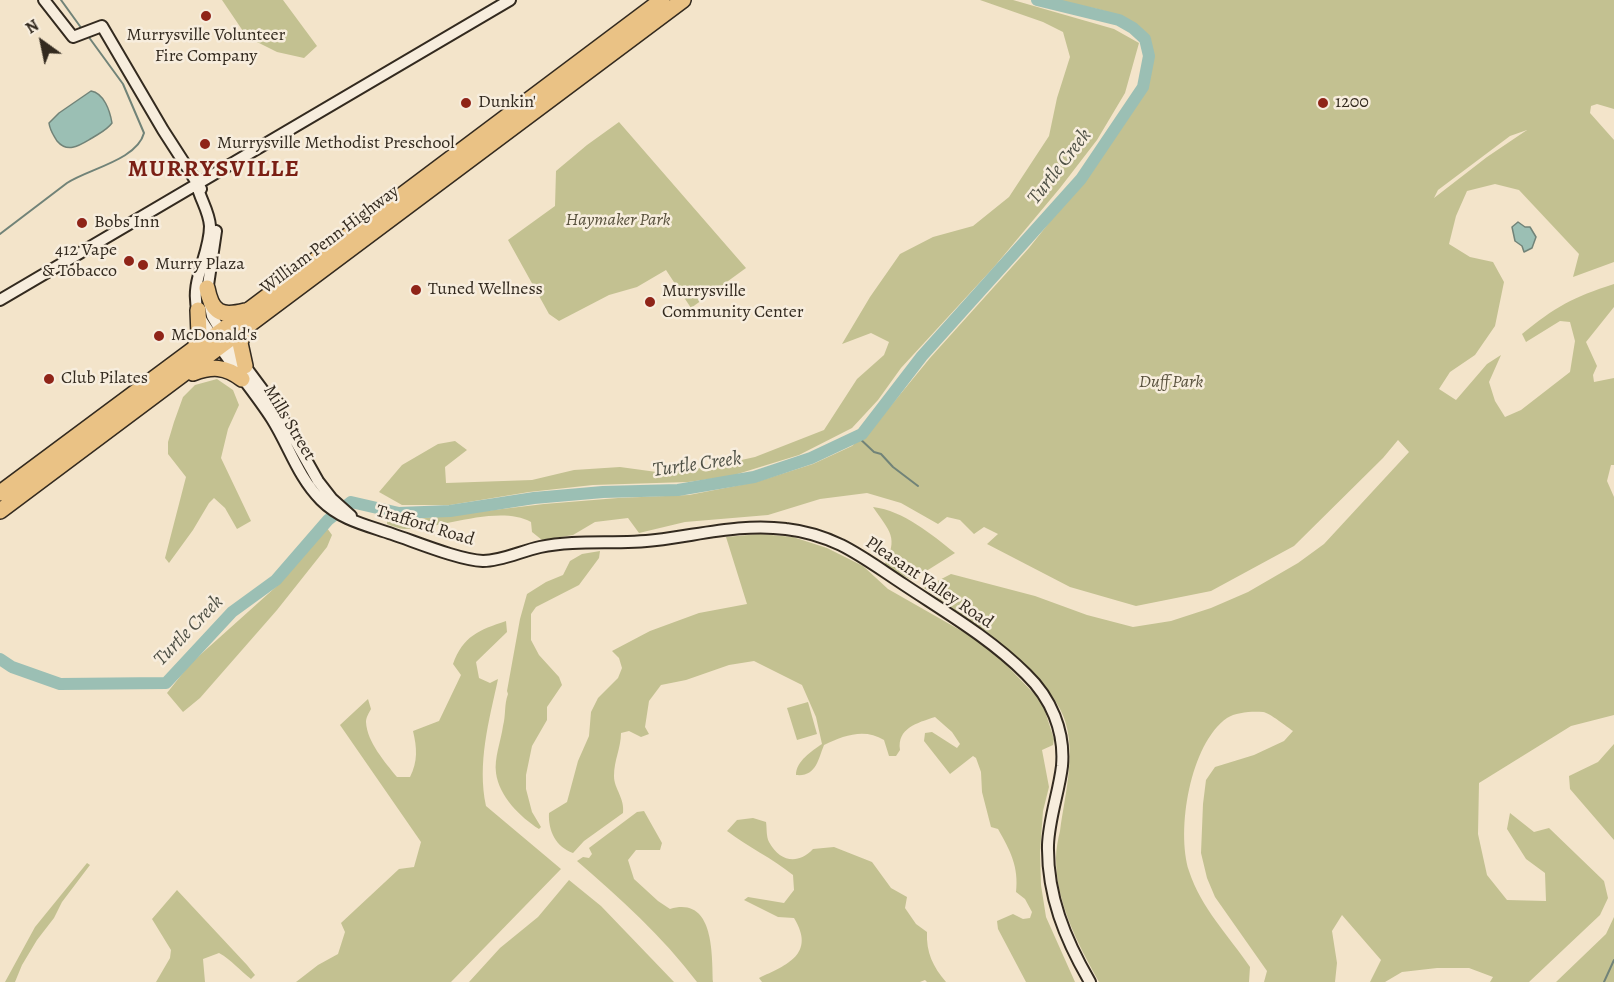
<!DOCTYPE html>
<html>
<head>
<meta charset="utf-8">
<style>
  body { margin:0 }
  #map { position:relative; width:1614px; height:982px; overflow:hidden; background:#f3e4ca; font-family:Alegreya,serif }
  canvas { display:block }
  .north { position:absolute; left:12px; top:12px; width:60px; height:60px; -webkit-text-stroke:4px #f7eddd; paint-order:stroke; rotate:327deg; font-size:16px; font-weight:700; line-height:24px; text-align:center; color:#332a1f }
  .north::after { content:''; display:block; margin:auto; width:21px; height:27px; background:#332a1f; clip-path:polygon(50% 0,100% 100%,50% 72%,0 100%) }
</style>
</head>
<body>
<div id="map">
<canvas width="1614" height="982"></canvas>
<div class="north">N</div>
</div>
<script>
const ctx = document.querySelector('canvas').getContext('2d');
ctx.lineJoin = 'round';
function fill(path, color) {
  ctx.fillStyle = color;
  ctx.fill(path, 'evenodd');
}
function strokePath(path, color, width, dash) {
  ctx.strokeStyle = color;
  ctx.lineWidth = width;
  ctx.lineCap = dash ? 'butt' : 'round';
  ctx.setLineDash(dash || []);
  ctx.stroke(path);
}
function label(font, color, halo, rows, align = 'center') {
  ctx.font = font + ' Alegreya,serif';
  ctx.lineWidth = 5;
  ctx.setLineDash([]);
  ctx.textBaseline = 'middle';
  ctx.strokeStyle = halo;
  ctx.fillStyle = color;
  for (const [text, x, y, turn = 0] of rows) {
    ctx.save();
    ctx.translate(x, y);
    ctx.rotate((+turn || 0) * Math.PI / 180);
    ctx.textAlign = isNaN(turn) ? turn : align;
    if (halo) ctx.strokeText(text, 0, 0);
    ctx.fillText(text, 0, 0);
    ctx.restore();
  }
}
fill(new Path2D(`
  M 222,0 L 283,0 L 317,46 L 304,58 L 277,52 L 247,37 Z
  M 980,0 L 1013,0 L 1114,29 L 1139,43 L 1125,93 L 1097,140 L 1060,188 L 994,267 L 901,368 L 878,400 L 852,428 L 799,455 L 731,476 L 688,482 L 593,485 L 529,492 L 450,505 L 402,505 L 379,492 L 402,465 L 438,444 L 455,441 L 467,450 L 445,467 L 446,483 L 532,480 L 574,470 L 620,467 L 664,473 L 714,466 L 755,457 L 824,430 L 857,379 L 884,355 L 889,342 L 871,333 L 842,344 L 870,297 L 900,254 L 933,237 L 973,226 L 1009,197 L 1049,136 L 1057,98 L 1070,57 L 1063,32 L 1043,22 Z
  M 1055,0 L 1614,0 L 1614,109 L 1597,104 L 1591,106 L 1590,113 L 1614,140 L 1614,262 L 1573,277 L 1579,254 L 1519,190 L 1495,184 L 1467,191 L 1456,216 L 1449,244 L 1470,257 L 1493,262 L 1504,282 L 1495,326 L 1475,355 L 1450,372 L 1439,389 L 1456,400 L 1487,364 L 1501,355 L 1489,382 L 1495,401 L 1505,417 L 1521,410 L 1570,372 L 1575,341 L 1570,322 L 1560,321 L 1526,342 L 1522,334 C 1555,307 1573,297 1614,284 L 1614,307 L 1586,342 L 1597,366 L 1593,375 L 1594,382 L 1614,378 L 1614,465 L 1611,465 L 1607,481 L 1614,497 L 1614,715 L 1571,726 L 1479,783 L 1478,834 L 1487,875 L 1507,900 L 1546,901 L 1545,873 L 1526,859 L 1507,829 L 1510,813 L 1534,832 L 1549,828 L 1604,881 L 1608,898 L 1600,915 L 1529,982 L 1490,982 L 1493,977 L 1469,968 L 1437,968 L 1402,972 L 1385,982 L 1370,982 L 1381,960 L 1342,915 L 1332,931 L 1337,963 L 1335,982 L 1264,982 L 1267,971 L 1215,897 L 1207,878 L 1201,853 L 1203,804 L 1206,780 L 1215,767 L 1254,755 L 1284,741 L 1293,731 C 1287,727 1270,713 1263,712 C 1253,711 1236,712 1227,718 C 1190,744 1176,830 1189,871 C 1201,908 1229,936 1250,967 L 1249,982 L 1099,982 C 1078,944 1056,903 1056,858 C 1056,849 1058,839 1060,831 C 1065,793 1079,744 1060,709 C 1035,660 968,620 924,588 L 951,574 L 1035,596 L 1087,615 L 1133,627 L 1171,621 L 1211,608 L 1248,592 L 1298,563 L 1324,544 L 1409,452 L 1398,440 L 1383,458 L 1294,546 L 1211,591 L 1136,606 L 1070,587 L 987,544 L 998,534 L 984,527 L 974,534 L 960,520 L 947,517 L 938,524 L 901,503 L 867,493 L 820,499 L 768,515 L 685,522 L 639,533 L 628,518 L 595,522 L 573,535 L 542,540 L 532,532 L 531,522 C 498,504 441,529 405,529 C 399,529 393,526 387,524 L 387,518 L 418,519 L 544,504 L 618,498 L 689,495 L 756,482 L 813,464 L 852,446 L 875,425 L 930,358 L 1029,248 L 1079,185 L 1145,91 C 1149,77 1154,59 1151,45 C 1144,12 1082,7 1055,0 ZM 1527,130 L 1487,157 L 1434,198 L 1438,190 L 1510,136 Z
  M 619,122 L 746,268 L 691,308 L 666,270 L 637,287 L 609,295 L 559,321 L 549,314 L 508,240 L 555,206 L 556,171 L 587,145 Z
  M 217,379 L 233,390 L 239,405 L 228,429 L 221,458 L 251,521 L 237,529 L 225,508 L 214,498 L 209,503 L 193,530 L 169,563 L 165,558 L 186,477 L 168,454 L 168,442 L 174,422 L 183,397 L 195,385 Z
  M 873,507 C 904,511 931,534 955,553 L 912,580 L 884,566 C 899,537 890,532 873,507 Z
  M 327,528 L 332,535 L 327,547 L 277,610 L 200,698 L 183,712 L 167,693 L 190,664 L 278,585 Z
  M 760,534 L 793,537 L 827,548 L 863,566 L 888,589 L 988,646 L 1042,702 L 1054,739 L 1053,745 L 1042,750 L 1049,787 L 1043,811 L 1040,852 L 1041,885 L 1046,917 L 1075,982 L 1026,982 L 998,929 L 997,921 L 1013,914 L 1023,919 L 1030,918 L 1032,912 L 1025,899 L 1016,892 C 1019,867 1010,850 998,829 L 991,827 L 982,792 L 981,772 L 976,758 L 973,756 L 950,774 L 924,741 L 925,733 L 932,732 L 957,748 L 960,744 L 952,732 L 935,717 C 917,723 897,728 900,750 L 896,756 L 889,756 L 884,740 C 865,728 844,735 824,745 C 818,760 816,777 796,775 C 796,761 812,751 822,744 L 816,717 L 802,685 L 754,661 L 729,665 L 686,680 L 661,685 L 649,701 L 645,727 L 649,734 L 641,737 L 629,731 L 621,733 C 621,748 614,760 614,776 C 614,789 625,798 623,813 L 584,841 L 573,853 C 556,847 548,831 549,813 L 567,802 L 578,761 L 589,736 L 591,712 L 598,698 L 618,678 L 622,668 L 619,658 L 612,651 L 650,631 L 699,613 L 747,604 L 726,537 Z
  M 600,551 L 599,558 L 579,585 L 536,607 L 531,614 L 531,640 L 539,655 L 559,677 L 562,685 L 547,707 L 547,720 L 532,746 L 526,775 L 526,789 L 532,812 L 541,827 L 539,829 C 520,817 499,796 496,773 C 494,758 501,741 503,726 C 506,715 504,705 508,694 L 507,691 L 520,619 L 527,594 L 546,582 L 563,575 L 570,561 L 582,554 Z
  M 506,621 L 507,632 L 476,662 L 479,678 L 490,683 L 498,679 C 489,721 477,763 486,806 L 561,869 L 451,982 L 296,982 L 318,965 L 338,954 L 345,932 L 341,923 L 399,869 L 414,867 L 421,842 L 340,725 L 368,699 L 371,709 C 369,713 366,717 366,722 C 367,742 385,762 397,777 L 410,777 C 418,761 417,748 413,731 L 439,721 L 461,675 L 453,664 C 463,636 479,630 506,621 Z
  M 808,702 L 817,734 L 797,740 L 787,708 Z
  M 1614,744 L 1614,840 L 1570,789 L 1569,776 L 1598,762 Z
  M 644,811 L 662,843 L 660,850 L 636,850 L 628,860 L 634,879 L 658,901 L 670,909 C 714,896 712,953 713,982 L 697,982 C 663,937 620,898 577,861 L 583,857 L 589,858 L 592,854 L 589,848 L 637,812 Z
  M 753,818 L 766,822 C 767,828 766,836 769,842 C 780,862 798,865 813,849 L 834,847 L 872,862 L 891,888 L 907,897 L 905,908 L 916,924 L 927,932 C 926,952 933,967 946,982 L 927,982 L 925,980 L 920,982 L 762,982 L 759,978 C 787,965 816,954 794,918 L 778,917 L 744,900 L 748,897 L 784,903 L 794,890 L 793,875 C 772,858 748,847 727,831 L 737,820 Z
  M 87,863 L 90,865 L 62,902 L 54,918 L 37,940 L 22,965 L 15,982 L 5,982 L 35,927 Z
  M 569,880 L 601,906 L 674,982 L 469,982 L 500,948 L 538,917 Z
  M 177,890 L 247,965 L 255,975 L 251,979 C 240,971 232,960 219,953 L 203,959 L 205,982 L 156,982 L 170,958 L 171,950 L 152,919 Z
  M 1614,917 L 1614,982 L 1556,982 L 1606,934 Z`), '#c3c191');
const water = new Path2D(`
  M 91,91 C 104,93 110,111 112,123 C 107,130 100,133 92,138 C 80,145 68,154 57,141 C 53,134 50,131 49,123 L 59,113 Z
  M 1518,222 L 1525,227 L 1530,227 L 1536,237 L 1532,248 L 1524,252 L 1522,246 L 1515,241 L 1512,227 Z`);
fill(water, '#9bbfb4');
strokePath(water, '#718378', 1.5);
strokePath(new Path2D(`
  M 61,0 L 82,29
  M 0,234 L 67,183 C 88,169 137,160 144,133 L 123,84 L 88,36
  M 857,436 L 874,452 L 881,454 L 893,467 L 918,486
  M 1604,982 L 1614,960`), '#718378', 2);
strokePath(new Path2D(`
  M 0,659 L 12,667 L 60,684 L 166,683 L 232,612 L 276,580 L 328,520 L 351,502 L 399,513 L 450,511 L 534,498 L 603,492 L 678,490 L 754,477 L 811,458 L 862,434 L 922,356 L 1081,179 L 1143,87 L 1149,56 L 1145,39 L 1133,28 L 1119,20 L 1037,0`), '#9bbfb4', 12);
const secondary = new Path2D(`
  M 44,0 L 73,37 L 102,26 L 163,130 L 201,189
  M 197,185 C 200,199 209,211 210,226 C 210,256 189,281 198,312 C 201,321 207,328 213,337 C 231,365 254,391 272,419 C 289,446 298,477 321,500 C 341,520 366,525 392,534 C 416,542 459,560 483,561 C 502,561 521,551 540,547 C 578,539 617,545 656,540 C 699,535 742,523 786,529 C 804,531 824,537 841,545 C 863,556 883,571 903,584 C 945,612 990,638 1026,674 C 1051,698 1065,731 1062,766 C 1059,792 1049,818 1048,845 C 1047,895 1065,939 1090,982
  M 216,231 L 207,292 L 212,316 L 227,342 L 279,412 L 318,481 L 332,499 L 351,516
  M 0,300 L 510,0`);
const highway = new Path2D(`
  M 207,288 C 212,313 221,317 245,311
  M 245,329 L 240,343 L 245,366
  M 195,348 L 199,335 L 198,310
  M 193,373 C 212,366 225,366 242,379
  M 0,493 L 195,348 L 213,337 L 662,0
  M 0,511 L 683,0`);
strokePath(secondary, '#332a1f', 14);
strokePath(highway, '#332a1f', 18);
strokePath(secondary, '#f7eddd', 10);
strokePath(highway, '#eac285', 15);
for (const [x, y, r, color] of [
  [206,16,6,"#8f2418"],
  [466,103,6,"#8f2418"],
  [1323,103,6,"#8f2418"],
  [205,144,6,"#8f2418"],
  [82,223,6,"#8f2418"],
  [129,261,6,"#8f2418"],
  [143,265,6,"#8f2418"],
  [416,290,6,"#8f2418"],
  [650,302,6,"#8f2418"],
  [159,336,6,"#8f2418"],
  [49,379,6,"#8f2418"]
]) {
  const dot = new Path2D();
  dot.arc(x, y, r, 0, 2 * Math.PI);
  ctx.fillStyle = color;
  ctx.fill(dot);
  strokePath(dot, '#f7eddd', 2);
}
label('18px', '#332a1f', '#f7eddd', [
  ["Murrysville Volunteer",206,36,"center"],
  ["Fire Company",206,57,"center"],
  ["Dunkin'",478,103],
  ["1200",1335,103],
  ["Murrysville Methodist Preschool",217,144],
  ["Bobs Inn",94,223],
  ["412 Vape",117,251,"right"],
  ["& Tobacco",117,272,"right"],
  ["Murry Plaza",155,265],
  ["Tuned Wellness",428,290],
  ["Murrysville",662,292],
  ["Community Center",662,313],
  ["McDonald's",171,336],
  ["Club Pilates",61,379]
], 'left');
label('italic 18px', '#57503c', '#f7eddd', [
  ["Haymaker Park",618,221],
  ["Duff Park",1171,383]
]);
label('18px', '#332a1f', '#f7eddd', [
  ["William Penn Highway",330,240,-37],
  ["Mills Street",289,423,59],
  ["Trafford Road",425,526,17],
  ["Pleasant Valley Road",929,583,34]
]);
label('italic 20px', '#4d4f44', '#f7eddd', [
  ["Turtle Creek",1060,167,-52],
  ["Turtle Creek",697,465,-8],
  ["Turtle Creek",189,631,-46]
]);
ctx.letterSpacing = '1.5px';
label('bold 24px', '#7a1f14', '#f7eddd', [
  ["MURRYSVILLE",214,170]
]);
ctx.letterSpacing = '0px';
</script>
</body>
</html>
